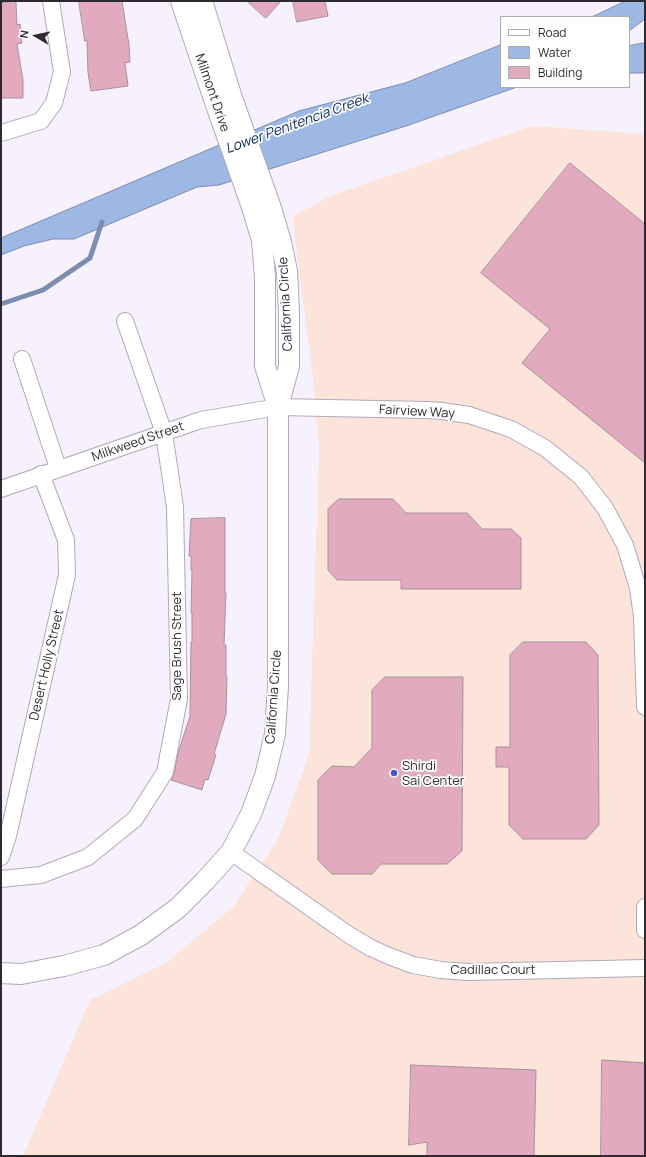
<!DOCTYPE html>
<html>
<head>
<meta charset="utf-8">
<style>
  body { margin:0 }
  #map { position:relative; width:646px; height:1157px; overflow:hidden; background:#f7f1fd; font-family:Manrope,sans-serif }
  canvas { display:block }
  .frame { position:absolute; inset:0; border:2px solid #2e2a31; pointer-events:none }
  .legend { position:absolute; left:500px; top:16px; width:130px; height:72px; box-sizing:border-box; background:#fff; border:1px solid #abaaad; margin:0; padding:5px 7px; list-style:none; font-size:12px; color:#2e2a31 }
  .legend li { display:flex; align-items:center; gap:8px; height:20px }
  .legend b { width:20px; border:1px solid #abaaad }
  .north { position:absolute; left:16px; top:16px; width:40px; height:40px; -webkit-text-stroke:3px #fff; paint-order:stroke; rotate:279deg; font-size:11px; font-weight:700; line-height:16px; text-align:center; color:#2e2a31 }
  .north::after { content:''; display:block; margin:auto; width:14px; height:18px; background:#2e2a31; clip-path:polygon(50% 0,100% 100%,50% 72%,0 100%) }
</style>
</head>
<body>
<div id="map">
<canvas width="646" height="1157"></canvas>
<div class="frame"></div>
<ul class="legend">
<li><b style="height:5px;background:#fff"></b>Road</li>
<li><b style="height:11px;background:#9eb8e5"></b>Water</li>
<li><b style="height:11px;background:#e2aabe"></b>Building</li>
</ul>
<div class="north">N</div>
</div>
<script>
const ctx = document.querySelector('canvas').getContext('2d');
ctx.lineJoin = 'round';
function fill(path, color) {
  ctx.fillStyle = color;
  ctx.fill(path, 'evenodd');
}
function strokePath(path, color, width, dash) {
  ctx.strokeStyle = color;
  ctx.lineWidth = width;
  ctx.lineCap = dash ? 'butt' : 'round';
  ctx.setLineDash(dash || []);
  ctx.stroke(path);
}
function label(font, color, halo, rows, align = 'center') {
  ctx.font = font + ' Manrope,sans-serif';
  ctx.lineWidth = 3.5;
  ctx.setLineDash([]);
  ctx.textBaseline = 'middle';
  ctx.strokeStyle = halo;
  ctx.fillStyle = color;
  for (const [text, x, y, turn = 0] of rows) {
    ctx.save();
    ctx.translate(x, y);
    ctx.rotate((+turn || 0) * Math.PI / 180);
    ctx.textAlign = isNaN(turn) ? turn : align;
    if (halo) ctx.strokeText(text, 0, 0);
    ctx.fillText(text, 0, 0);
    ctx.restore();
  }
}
fill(new Path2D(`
  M 532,126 L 645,134 L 645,1156 L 23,1156 L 90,1000 L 166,963 L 233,907 L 278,839 L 309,754 L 319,449 L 312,369 L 292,217 L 331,196 Z`), '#fce4da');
const water = new Path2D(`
  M 626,1 L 645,1 L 645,19 L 629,31 L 629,17 L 592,17 Z
  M 645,43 L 645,73 L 629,73 L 629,46 Z
  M 501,45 L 501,87 L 517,87 L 406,126 L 219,185 L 197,187 L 74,239 L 53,239 L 24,246 L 1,255 L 1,238 L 299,111 L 405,83 Z`);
fill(water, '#9eb8e5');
strokePath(water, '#7c8daf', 1);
strokePath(new Path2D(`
  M 1,304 L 43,290 L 90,258 L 102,222`), '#7c8daf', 5);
const building = new Path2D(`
  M 79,1 L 122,1 L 129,45 L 130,62 L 125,63 L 128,86 L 91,91 L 88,73 L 87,40 L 85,41 Z
  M 247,1 L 281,1 L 266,18 Z
  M 293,1 L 325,1 L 328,16 L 297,22 Z
  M 16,2 L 17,25 L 20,24 L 22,43 L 17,44 L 23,80 L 23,98 L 1,98 L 1,3 Z
  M 570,163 L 645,224 L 645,463 L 522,363 L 550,329 L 481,273 Z
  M 339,499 L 393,499 L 406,513 L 467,513 L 482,529 L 511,529 L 521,538 L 521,589 L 401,589 L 401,580 L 337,580 L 328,570 L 328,509 Z
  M 225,518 L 225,594 L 226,593 L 224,645 L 226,645 L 226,677 L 227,677 L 226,714 L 214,754 L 216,755 L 208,780 L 205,779 L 202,790 L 171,780 L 174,774 L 178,753 L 190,716 L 191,642 L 192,642 L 192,613 L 191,613 L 192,570 L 191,570 L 191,556 L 189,556 L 191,519 Z
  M 523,642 L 586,642 L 598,655 L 599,825 L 586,839 L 523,839 L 509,825 L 509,767 L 496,767 L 496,747 L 510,747 L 510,655 Z
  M 385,677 L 463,677 L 462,851 L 447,864 L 381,864 L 372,874 L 332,874 L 318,860 L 318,780 L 332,766 L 354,767 L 372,748 L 372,690 Z
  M 602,1060 L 645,1063 L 645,1156 L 601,1156 Z
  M 411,1065 L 536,1070 L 534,1156 L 427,1156 L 427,1142 L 409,1145 Z`);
fill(building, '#e2aabe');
strokePath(building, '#a8929a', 1);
const minor = new Path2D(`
  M 1,133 L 41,121 L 54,103 L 62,72 L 51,1
  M 22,359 L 58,468
  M 1,489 L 201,420 L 278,407 L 427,410 L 442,411 L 469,415 L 511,429 L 545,448 L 581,477 L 605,508 L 625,545 L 638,588 L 642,617 L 645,707
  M 231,852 L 349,935 L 371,948 L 389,956 L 413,965 L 441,970 L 468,972 L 645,968
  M 1,857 L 8,836 L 67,575 L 66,540 L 41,474
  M 1,879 L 41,875 L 88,857 L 135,819 L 165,772 L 179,699 L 175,507 L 164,433 L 125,321
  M 645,907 L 645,930`);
const tertiary = new Path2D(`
  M 181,1 L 215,102 L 252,207 L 262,240 L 265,278 L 265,366 L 278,407
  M 1,973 L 21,974 L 64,966 L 104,955 L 141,935 L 178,908 L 205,881 L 231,852 L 251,814 L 265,776 L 275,734 L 278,686 L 278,407 L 289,366 L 289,311 L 287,271 L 281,242 L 271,208 L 232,98 L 202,1`);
strokePath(minor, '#b2a8bb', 18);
strokePath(tertiary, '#b2a8bb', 22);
strokePath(minor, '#fff', 16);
strokePath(tertiary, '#fff', 20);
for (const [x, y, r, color] of [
  [394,773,4,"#4759cd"]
]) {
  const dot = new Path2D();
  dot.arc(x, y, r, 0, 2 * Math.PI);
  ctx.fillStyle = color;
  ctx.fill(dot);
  strokePath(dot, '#fff', 1.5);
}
label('13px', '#2e2a31', '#fff', [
  ["Milmont Drive",212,93,71],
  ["California Circle",286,304,-93],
  ["Fairview Way",417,412,3],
  ["Milkweed Street",138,442,-19],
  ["Sage Brush Street",177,646,-90],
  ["Desert Holly Street",47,665,-77],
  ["California Circle",274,697,-86],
  ["Cadillac Court",493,970]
]);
label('13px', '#2e2a31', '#fff', [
  ["Shirdi",402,766],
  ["Sai Center",402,781]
], 'left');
label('italic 14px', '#09265a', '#fff', [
  ["Lower Penitencia Creek",297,124,-20]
]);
</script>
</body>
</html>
